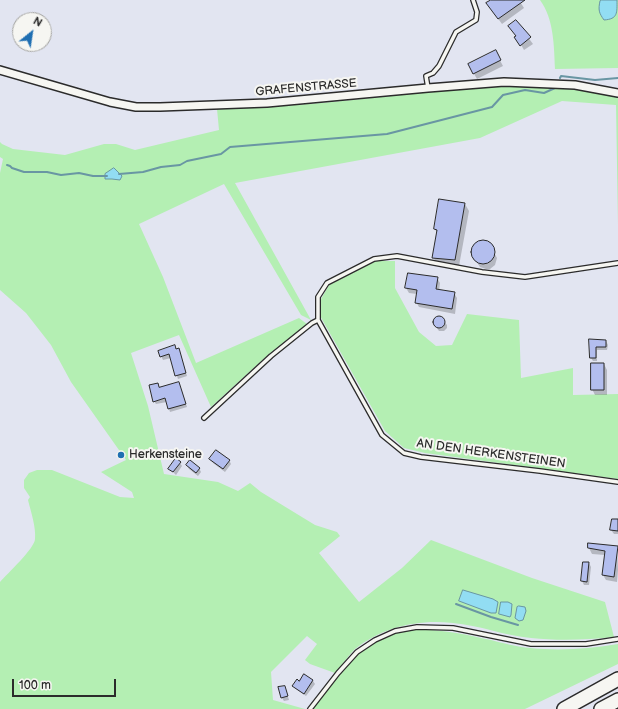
<!DOCTYPE html>
<html>
<head>
<meta charset="utf-8">
<style>
  body { margin:0 }
  #map { position:relative; width:618px; height:709px; overflow:hidden; background:#e2e5f1; font-family:"Balsamiq Sans",sans-serif }
  canvas { display:block }
  .north { position:absolute; left:12px; top:12px; width:40px; height:40px; box-sizing:border-box; background:#f6f6f2; border:1px solid #a5a5a2; border-radius:50%; rotate:30deg; font-size:11px; font-weight:700; line-height:16px; text-align:center; color:#2b2b2b }
  .north::after { content:''; display:block; margin:auto; width:14px; height:18px; background:#1f6fb2; clip-path:polygon(50% 0,100% 100%,50% 72%,0 100%) }
  .scale { position:absolute; left:12px; top:679px; width:104px; height:18px; box-sizing:border-box; border:2px solid #2b2b2b; border-top:0; padding-left:5px; font-size:12px; line-height:14px; white-space:nowrap; color:#2b2b2b; -webkit-text-stroke:3px #f6f6f2; paint-order:stroke }
</style>
</head>
<body>
<div id="map">
<canvas width="618" height="709"></canvas>
<div class="north">N</div>
<div class="scale">100 m</div>
</div>
<script>
const ctx = document.querySelector('canvas').getContext('2d');
ctx.lineJoin = 'round';
function fill(path, color) {
  ctx.fillStyle = color;
  ctx.fill(path, 'evenodd');
}
function strokePath(path, color, width, dash) {
  ctx.strokeStyle = color;
  ctx.lineWidth = width;
  ctx.lineCap = dash ? 'butt' : 'round';
  ctx.setLineDash(dash || []);
  ctx.stroke(path);
}
function label(font, color, halo, rows, align = 'center') {
  ctx.font = font + ' "Balsamiq Sans",sans-serif';
  ctx.lineWidth = 4;
  ctx.setLineDash([]);
  ctx.textBaseline = 'middle';
  ctx.strokeStyle = halo;
  ctx.fillStyle = color;
  for (const [text, x, y, turn = 0] of rows) {
    ctx.save();
    ctx.translate(x, y);
    ctx.rotate((+turn || 0) * Math.PI / 180);
    ctx.textAlign = isNaN(turn) ? turn : align;
    if (halo) ctx.strokeText(text, 0, 0);
    ctx.fillText(text, 0, 0);
    ctx.restore();
  }
}
fill(new Path2D(`
  M 540,0 L 618,0 L 618,68 L 555,69 C 554,46 554,19 540,0 Z
  M 502,85 L 570,88 L 618,96 L 618,225 L 616,105 L 562,101 L 480,138 L 235,183 L 311,320 L 301,315 L 224,184 L 139,224 L 163,277 L 196,363 L 299,318 L 307,324 L 269,354 L 211,407 L 179,335 L 131,353 L 148,406 L 164,474 L 218,482 L 238,491 L 250,483 L 261,492 L 315,525 L 337,532 L 340,536 L 319,553 L 359,602 L 402,568 L 431,540 L 532,578 L 605,602 L 614,637 C 586,640 558,641 531,638 C 505,636 479,625 453,623 C 418,619 383,627 355,649 C 348,656 342,665 336,673 L 339,674 C 345,668 351,660 357,654 C 398,618 443,630 491,640 C 503,643 517,647 530,648 C 559,651 589,649 618,644 L 618,664 L 525,709 L 308,709 L 335,673 L 310,664 L 305,660 L 317,644 L 307,636 L 271,672 L 273,700 L 305,709 L 0,709 L 0,582 C 7,574 35,548 35,539 C 36,527 31,512 28,500 L 30,497 L 24,488 L 24,480 L 29,473 L 37,470 L 52,470 L 120,497 L 134,498 L 132,492 L 101,472 L 126,460 L 71,382 L 51,345 L 26,313 L 0,290 L 0,173 L 3,159 L 0,157 L 0,142 L 2,144 L 13,149 L 65,155 L 104,144 L 116,144 L 135,150 L 219,130 L 217,109 C 313,107 407,93 502,85 Z
  M 376,261 L 395,261 L 395,288 L 419,332 L 436,346 L 452,345 L 467,314 L 519,320 L 521,378 L 573,368 L 573,395 L 618,394 L 618,479 L 425,453 L 404,448 L 385,431 L 319,314 L 321,299 L 329,285 Z`), '#b4efb3');
const water = new Path2D(`
  M 602,0 L 617,0 C 617,13 618,19 604,20 C 599,13 598,10 600,1 Z
  M 114,168 L 122,176 L 120,180 L 112,179 L 105,179 L 105,174 Z
  M 463,590 L 493,599 L 498,602 L 496,613 L 491,613 L 459,601 Z
  M 501,602 L 508,602 L 512,604 L 511,615 L 510,617 L 499,614 Z
  M 519,606 L 525,607 L 526,611 L 523,620 L 519,621 L 515,618 L 517,607 Z`);
fill(water, '#92ddf3');
strokePath(water, '#6996a3', 1);
fill(new Path2D(`
  M 493,0 L 519,0 L 524,8 L 502,24 L 491,9 Z
  M 516,21 L 533,44 L 524,50 L 513,31 Z
  M 495,51 L 503,66 L 477,79 L 469,65 Z
  M 465,204 L 469,211 L 459,266 L 437,264 L 433,257 L 437,233 L 435,229 Z
  M 481,242 L 488,243 L 490,245 L 497,258 L 495,265 L 490,269 L 486,269 L 480,267 L 474,258 L 472,251 L 475,245 Z
  M 437,278 L 440,283 L 439,291 L 454,293 L 457,298 L 455,314 L 419,307 L 416,302 L 417,294 L 409,293 L 406,288 Z
  M 440,317 L 447,325 L 447,328 L 444,331 L 439,331 L 434,324 L 434,321 Z
  M 590,340 L 606,341 L 608,345 L 607,350 L 597,350 L 597,361 L 593,361 L 591,358 Z
  M 174,346 L 180,353 L 187,376 L 178,379 L 171,358 L 163,360 L 161,356 Z
  M 604,364 L 607,370 L 607,395 L 595,395 L 592,389 Z
  M 179,383 L 187,407 L 170,412 L 167,402 L 156,404 L 154,401 L 158,384 L 160,388 Z
  M 210,459 L 229,460 L 231,464 L 225,472 L 213,463 Z
  M 180,463 L 182,466 L 176,475 L 170,469 Z
  M 187,465 L 199,468 L 201,472 L 198,476 L 189,469 Z
  M 618,520 L 618,534 L 614,534 L 611,530 Z
  M 589,544 L 617,547 L 618,570 L 617,582 L 606,580 L 603,575 L 605,555 L 592,554 L 589,548 Z
  M 589,563 L 591,567 L 589,585 L 584,585 L 582,581 Z
  M 304,675 L 313,681 L 315,684 L 306,696 L 296,689 L 294,686 L 299,682 Z
  M 285,687 L 289,700 L 284,701 L 282,698 Z`), '#0003');
strokePath(new Path2D(`
  M 560,78 L 561,76 L 595,80 L 618,78
  M 7,165 L 10,166 L 12,168 L 24,172 L 47,172 L 61,175 L 79,173 L 93,176 L 107,176
  M 119,174 L 143,172 L 161,167 L 180,165 L 187,161 L 221,154 L 230,147 L 387,134 L 492,107 L 503,95 L 525,90 L 544,93 L 555,88
  M 456,604 L 491,617 L 518,625`), '#6996a3', 2);
const building = new Path2D(`
  M 491,0 L 525,0 L 498,19 L 486,3 Z
  M 516,20 L 531,37 L 520,46 L 514,37 L 516,36 L 508,26 Z
  M 496,50 L 501,60 L 473,74 L 468,64 Z
  M 439,199 L 465,203 L 455,260 L 432,258 L 437,230 L 434,229 Z
  M471 252a12 12 0 1 1 24 0a12 12 0 1 1-24 0Z
  M 408,273 L 438,277 L 436,289 L 455,292 L 452,309 L 415,303 L 417,290 L 405,288 Z
  M433 322a6 6 0 1 1 12 0a6 6 0 1 1-12 0Z
  M 589,339 L 606,340 L 606,347 L 596,347 L 596,358 L 590,358 Z
  M 175,345 L 176,349 L 179,348 L 186,373 L 175,376 L 169,354 L 160,357 L 158,351 Z
  M 591,363 L 604,363 L 604,390 L 591,390 Z
  M 179,382 L 186,404 L 168,409 L 165,398 L 153,402 L 149,385 L 158,383 L 159,387 Z
  M 216,450 L 230,460 L 223,469 L 209,459 Z
  M 176,458 L 181,462 L 173,472 L 168,469 Z
  M 190,460 L 200,468 L 196,473 L 186,465 Z
  M 612,519 L 618,519 L 618,531 L 610,530 Z
  M 588,543 L 618,546 L 614,577 L 602,575 L 605,551 L 588,548 Z
  M 583,562 L 589,562 L 587,582 L 581,581 Z
  M 304,674 L 313,680 L 304,694 L 292,686 L 297,679 L 299,681 Z
  M 285,686 L 288,696 L 281,698 L 278,687 Z`);
fill(building, '#b3beee');
strokePath(building, '#2b2b2b', 1);
const service = new Path2D(`
  M 428,88 L 426,76 L 433,73 L 439,66 L 456,32 L 476,20 L 477,12 L 473,0
  M 618,263 L 525,277 L 482,272 L 397,256 L 374,259 L 327,283 L 318,297 L 318,320 L 382,435 L 404,453 L 421,457 L 540,471 L 618,482
  M 204,418 L 271,356 L 312,323 L 318,320
  M 310,709 L 338,673 L 357,652 L 375,640 L 395,631 L 417,627 L 453,628 L 531,644 L 586,644 L 618,639`);
const minor = new Path2D(`
  M 0,70 L 110,102 L 136,107 L 160,107 L 267,103 L 428,88 L 504,82 L 575,85 L 618,93`);
const motorway = new Path2D(`
  M 564,709 L 618,679
  M 601,709 L 618,700`);
strokePath(service, '#2b2b2b', 6);
strokePath(minor, '#2b2b2b', 10);
strokePath(motorway, '#2b2b2b', 16);
strokePath(service, '#f6f6f2', 3.5);
strokePath(minor, '#f6f6f2', 7);
strokePath(motorway, '#f6f6f2', 13);
for (const [x, y, r, color] of [
  [121,455,4,"#1f6fb2"]
]) {
  const dot = new Path2D();
  dot.arc(x, y, r, 0, 2 * Math.PI);
  ctx.fillStyle = color;
  ctx.fill(dot);
  strokePath(dot, '#f6f6f2', 1.5);
}
label('12px', '#2b2b2b', '#f6f6f2', [
  ["GRAFENSTRASSE",306,88,-5],
  ["AN DEN HERKENSTEINEN",491,454,8]
]);
label('12px', '#2b2b2b', '#f6f6f2', [
  ["Herkensteine",129,455]
], 'left');
</script>
</body>
</html>
